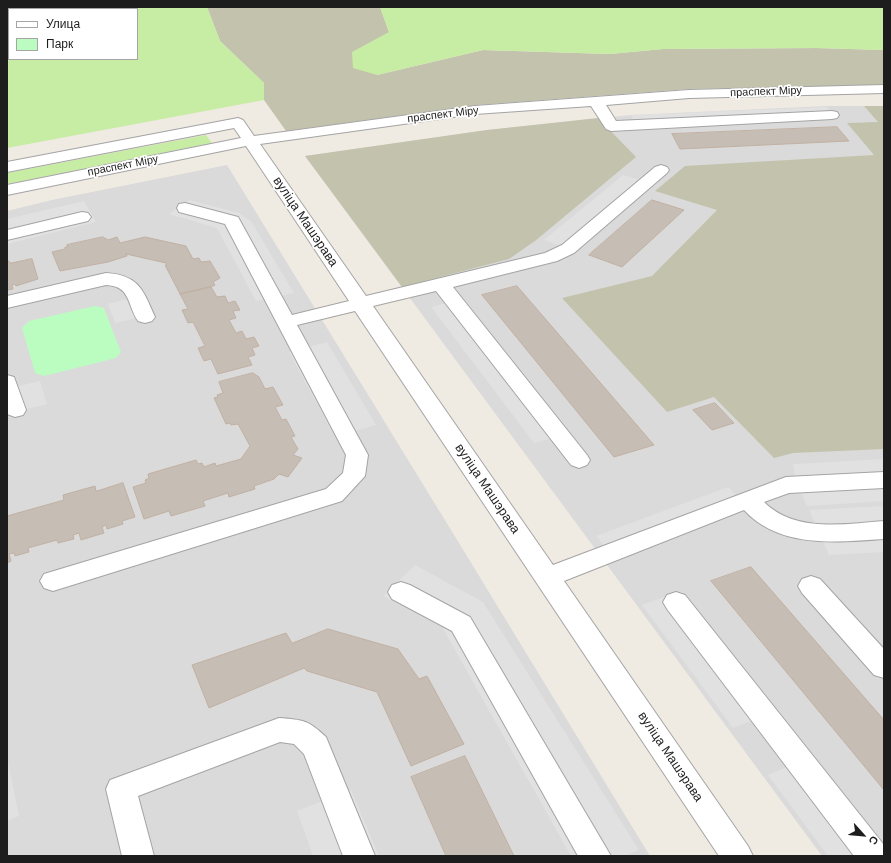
<!DOCTYPE html>
<html>
<head>
<meta charset="utf-8">
<style>
  body { margin:0 }
  #map { position:relative; width:891px; height:863px; overflow:hidden; background:#efeae2; font-family:"DM Sans",sans-serif }
  canvas { display:block }
  .frame { position:absolute; inset:0; border:8px solid #1d1d1d; pointer-events:none }
  .legend { position:absolute; left:8px; top:8px; width:130px; height:52px; box-sizing:border-box; background:#fff; border:1px solid #a5a5a5; margin:0; padding:5px 7px; list-style:none; font-size:12px; color:#1d1d1d }
  .legend li { display:flex; align-items:center; gap:8px; height:20px }
  .legend b { width:20px; border:1px solid #a5a5a5 }
  .north { position:absolute; left:843px; top:815px; width:40px; height:40px; -webkit-text-stroke:3px #fff; paint-order:stroke; rotate:117deg; font-size:11px; font-weight:700; line-height:16px; text-align:center; color:#1d1d1d }
  .north::after { content:''; display:block; margin:auto; width:14px; height:18px; background:#1d1d1d; clip-path:polygon(50% 0,100% 100%,50% 72%,0 100%) }
</style>
</head>
<body>
<div id="map">
<canvas width="891" height="863"></canvas>
<div class="frame"></div>
<ul class="legend">
<li><b style="height:5px;background:#fff"></b>Улица</li>
<li><b style="height:11px;background:#bbfcc1"></b>Парк</li>
</ul>
<div class="north">С</div>
</div>
<script>
const ctx = document.querySelector('canvas').getContext('2d');
ctx.lineJoin = 'round';
function fill(path, color) {
  ctx.fillStyle = color;
  ctx.fill(path, 'evenodd');
}
function strokePath(path, color, width, dash) {
  ctx.strokeStyle = color;
  ctx.lineWidth = width;
  ctx.lineCap = dash ? 'butt' : 'round';
  ctx.setLineDash(dash || []);
  ctx.stroke(path);
}
function label(font, color, halo, rows, align = 'center') {
  ctx.font = font + ' "DM Sans",sans-serif';
  ctx.lineWidth = 3.5;
  ctx.setLineDash([]);
  ctx.textBaseline = 'middle';
  ctx.strokeStyle = halo;
  ctx.fillStyle = color;
  for (const [text, x, y, turn = 0] of rows) {
    ctx.save();
    ctx.translate(x, y);
    ctx.rotate((+turn || 0) * Math.PI / 180);
    ctx.textAlign = isNaN(turn) ? turn : align;
    if (halo) ctx.strokeText(text, 0, 0);
    ctx.fillText(text, 0, 0);
    ctx.restore();
  }
}
fill(new Path2D(`
  M 827,106 L 884,106 L 884,856 L 822,856 L 305,156 L 487,130 L 631,115 Z
  M 227,165 L 451,530 L 650,856 L 7,856 L 7,211 L 52,200 Z`), '#dbdada');
fill(new Path2D(`
  M 207,7 L 380,7 L 389,32 L 377,75 L 483,50 L 610,54 L 663,49 L 816,48 L 884,50 L 884,85 L 689,89 L 477,105 L 286,131 L 264,100 L 264,83 L 220,41 Z
  M 864,106 L 884,106 L 884,449 L 793,453 L 774,458 L 714,397 L 667,412 L 562,298 L 652,276 L 717,210 L 655,191 L 685,166 L 874,155 L 847,123 L 878,122 Z
  M 598,118 L 636,157 L 535,241 L 509,259 L 402,287 L 305,156 L 487,130 Z`), '#c3c3ad');
fill(new Path2D(`
  M 7,7 L 207,7 L 220,41 L 264,83 L 264,100 L 7,148 ZM 9,9 L 137,9 L 137,59 L 9,59 Z
  M 380,7 L 884,7 L 884,50 L 816,48 L 663,49 L 610,54 L 483,50 L 377,75 L 353,68 L 352,52 L 389,32 Z
  M 206,135 L 212,143 L 7,184 L 7,173 Z`), '#c7eca4');
fill(new Path2D(`
  M 95,306 L 104,308 L 121,352 L 116,358 L 44,376 L 35,373 L 22,328 L 29,321 Z`), '#bbfcc1');
fill(new Path2D(`
  M 827,107 L 836,118 L 637,127 L 631,115 Z
  M 623,175 L 653,184 L 575,251 L 544,240 Z
  M 189,200 L 239,213 L 251,221 L 294,293 L 256,301 L 217,228 L 169,214 Z
  M 84,201 L 96,222 L 7,244 L 7,219 Z
  M 143,295 L 151,315 L 115,323 L 108,304 Z
  M 462,299 L 570,433 L 534,443 L 431,307 Z
  M 327,342 L 376,425 L 335,437 L 289,352 Z
  M 40,381 L 47,404 L 7,414 L 7,389 Z
  M 884,459 L 884,501 L 807,506 L 797,485 L 793,464 Z
  M 728,487 L 750,509 L 616,561 L 596,536 Z
  M 884,506 L 884,552 L 829,555 L 809,510 Z
  M 415,565 L 483,602 L 639,850 L 624,856 L 571,856 L 442,627 L 383,596 Z
  M 681,591 L 775,711 L 733,728 L 642,605 Z
  M 811,756 L 884,856 L 828,856 L 768,775 Z
  M 7,757 L 19,816 L 7,821 Z
  M 351,790 L 379,856 L 313,856 L 297,811 Z`), '#e1e1e1');
const building = new Path2D(`
  M 837,127 L 849,141 L 680,149 L 672,134 Z
  M 652,200 L 684,210 L 622,267 L 589,255 Z
  M 103,237 L 108,240 L 117,237 L 120,243 L 145,237 L 186,246 L 193,259 L 199,258 L 201,262 L 210,261 L 220,278 L 213,282 L 215,285 L 211,287 L 180,294 L 165,265 L 167,265 L 166,263 L 126,254 L 127,256 L 108,262 L 60,271 L 52,252 L 65,249 L 65,247 L 68,247 L 67,245 Z
  M 32,259 L 38,279 L 16,286 L 15,284 L 12,285 L 13,289 L 7,290 L 7,261 L 9,261 L 10,263 Z
  M 517,286 L 654,445 L 614,457 L 482,295 Z
  M 211,287 L 217,297 L 225,296 L 228,303 L 235,301 L 240,310 L 233,311 L 236,318 L 229,320 L 236,333 L 242,331 L 246,339 L 254,337 L 259,346 L 252,348 L 255,355 L 248,357 L 252,365 L 218,374 L 211,359 L 204,361 L 198,348 L 205,346 L 193,322 L 188,323 L 182,310 L 188,309 L 180,294 Z
  M 253,373 L 259,377 L 265,389 L 273,387 L 283,405 L 275,407 L 282,420 L 286,419 L 295,436 L 291,437 L 298,449 L 293,455 L 302,458 L 288,477 L 279,474 L 274,479 L 254,486 L 255,489 L 229,497 L 228,493 L 203,501 L 205,506 L 171,516 L 169,511 L 144,519 L 133,487 L 146,483 L 145,480 L 149,478 L 148,474 L 196,460 L 198,464 L 202,463 L 204,467 L 215,463 L 216,466 L 241,459 L 250,446 L 238,424 L 231,425 L 230,423 L 226,424 L 214,398 L 218,397 L 217,395 L 223,393 L 219,382 Z
  M 715,403 L 734,423 L 712,430 L 693,410 Z
  M 123,483 L 135,517 L 122,521 L 123,524 L 107,529 L 106,525 L 102,527 L 104,533 L 81,540 L 79,533 L 73,535 L 74,539 L 58,543 L 57,540 L 28,548 L 29,552 L 15,556 L 14,553 L 9,554 L 11,561 L 7,563 L 7,516 L 64,500 L 63,495 L 95,486 L 96,491 Z
  M 751,567 L 884,720 L 884,790 L 711,581 Z
  M 328,629 L 398,649 L 419,679 L 427,676 L 464,744 L 411,766 L 377,692 L 307,671 L 304,668 L 209,708 L 192,665 L 286,633 L 292,643 Z
  M 465,756 L 514,856 L 446,856 L 411,777 Z`);
fill(building, '#c6bdb5');
strokePath(building, '#c1b1a3', 1);
const minor = new Path2D(`
  M 884,85 L 884,93 L 689,98 L 606,105 L 616,121 L 832,111 L 837,112 L 839,115 L 837,118 L 832,119 L 611,131 L 606,129 L 591,106 L 475,114 L 260,144 L 366,296 L 545,253 L 562,245 L 655,167 L 661,165 L 667,167 L 669,170 L 667,173 L 574,253 L 557,261 L 453,287 L 587,455 L 590,460 L 587,465 L 579,468 L 571,465 L 436,291 L 373,306 L 553,565 L 786,477 L 884,472 L 884,488 L 789,493 L 764,502 C 795,533 845,524 884,521 L 884,539 C 837,542 780,549 744,510 L 564,581 L 748,846 L 753,856 L 719,856 L 355,311 L 297,325 L 368,455 L 365,476 L 342,501 L 53,591 L 44,588 L 40,581 L 44,574 L 326,489 L 343,473 L 346,455 L 225,224 L 179,212 L 177,208 L 179,204 L 185,203 L 238,217 L 292,315 L 349,301 L 246,146 L 7,195 L 7,185 L 241,138 L 234,128 L 7,172 L 7,162 L 238,118 L 243,120 L 254,136 L 475,106 L 689,90 Z
  M 82,212 L 88,213 L 91,217 L 88,221 L 7,240 L 7,230 Z
  M 106,273 C 139,275 143,290 155,317 L 152,321 L 145,323 L 138,321 C 127,305 131,286 106,285 L 7,308 L 7,296 Z
  M 7,375 L 14,377 L 26,410 L 23,415 L 15,417 L 7,414 Z
  M 811,576 L 820,579 L 884,649 L 884,678 L 874,675 L 802,593 L 798,586 L 802,579 Z
  M 401,582 L 410,585 L 470,617 L 611,856 L 578,856 L 452,631 L 392,599 L 388,592 L 392,585 Z
  M 676,592 L 685,595 L 884,845 L 884,856 L 854,856 L 667,609 L 663,602 L 667,595 Z
  M 279,718 C 304,720 308,720 326,737 L 375,856 L 343,856 L 304,754 L 294,744 L 280,742 L 138,796 L 154,856 L 122,856 L 106,789 L 110,780 Z`);
strokePath(minor, '#a4a4a4', 2);
fill(minor, '#fff');
label('11px', '#1d1d1d', '#fff', [
  ["праспект Міру",766,92,-2],
  ["праспект Міру",443,115,-7],
  ["праспект Міру",123,166,-11]
]);
label('13px', '#1d1d1d', '#fff', [
  ["вуліца Машэрава",305,222,56],
  ["вуліца Машэрава",487,489,56],
  ["вуліца Машэрава",670,757,56]
]);
</script>
</body>
</html>
